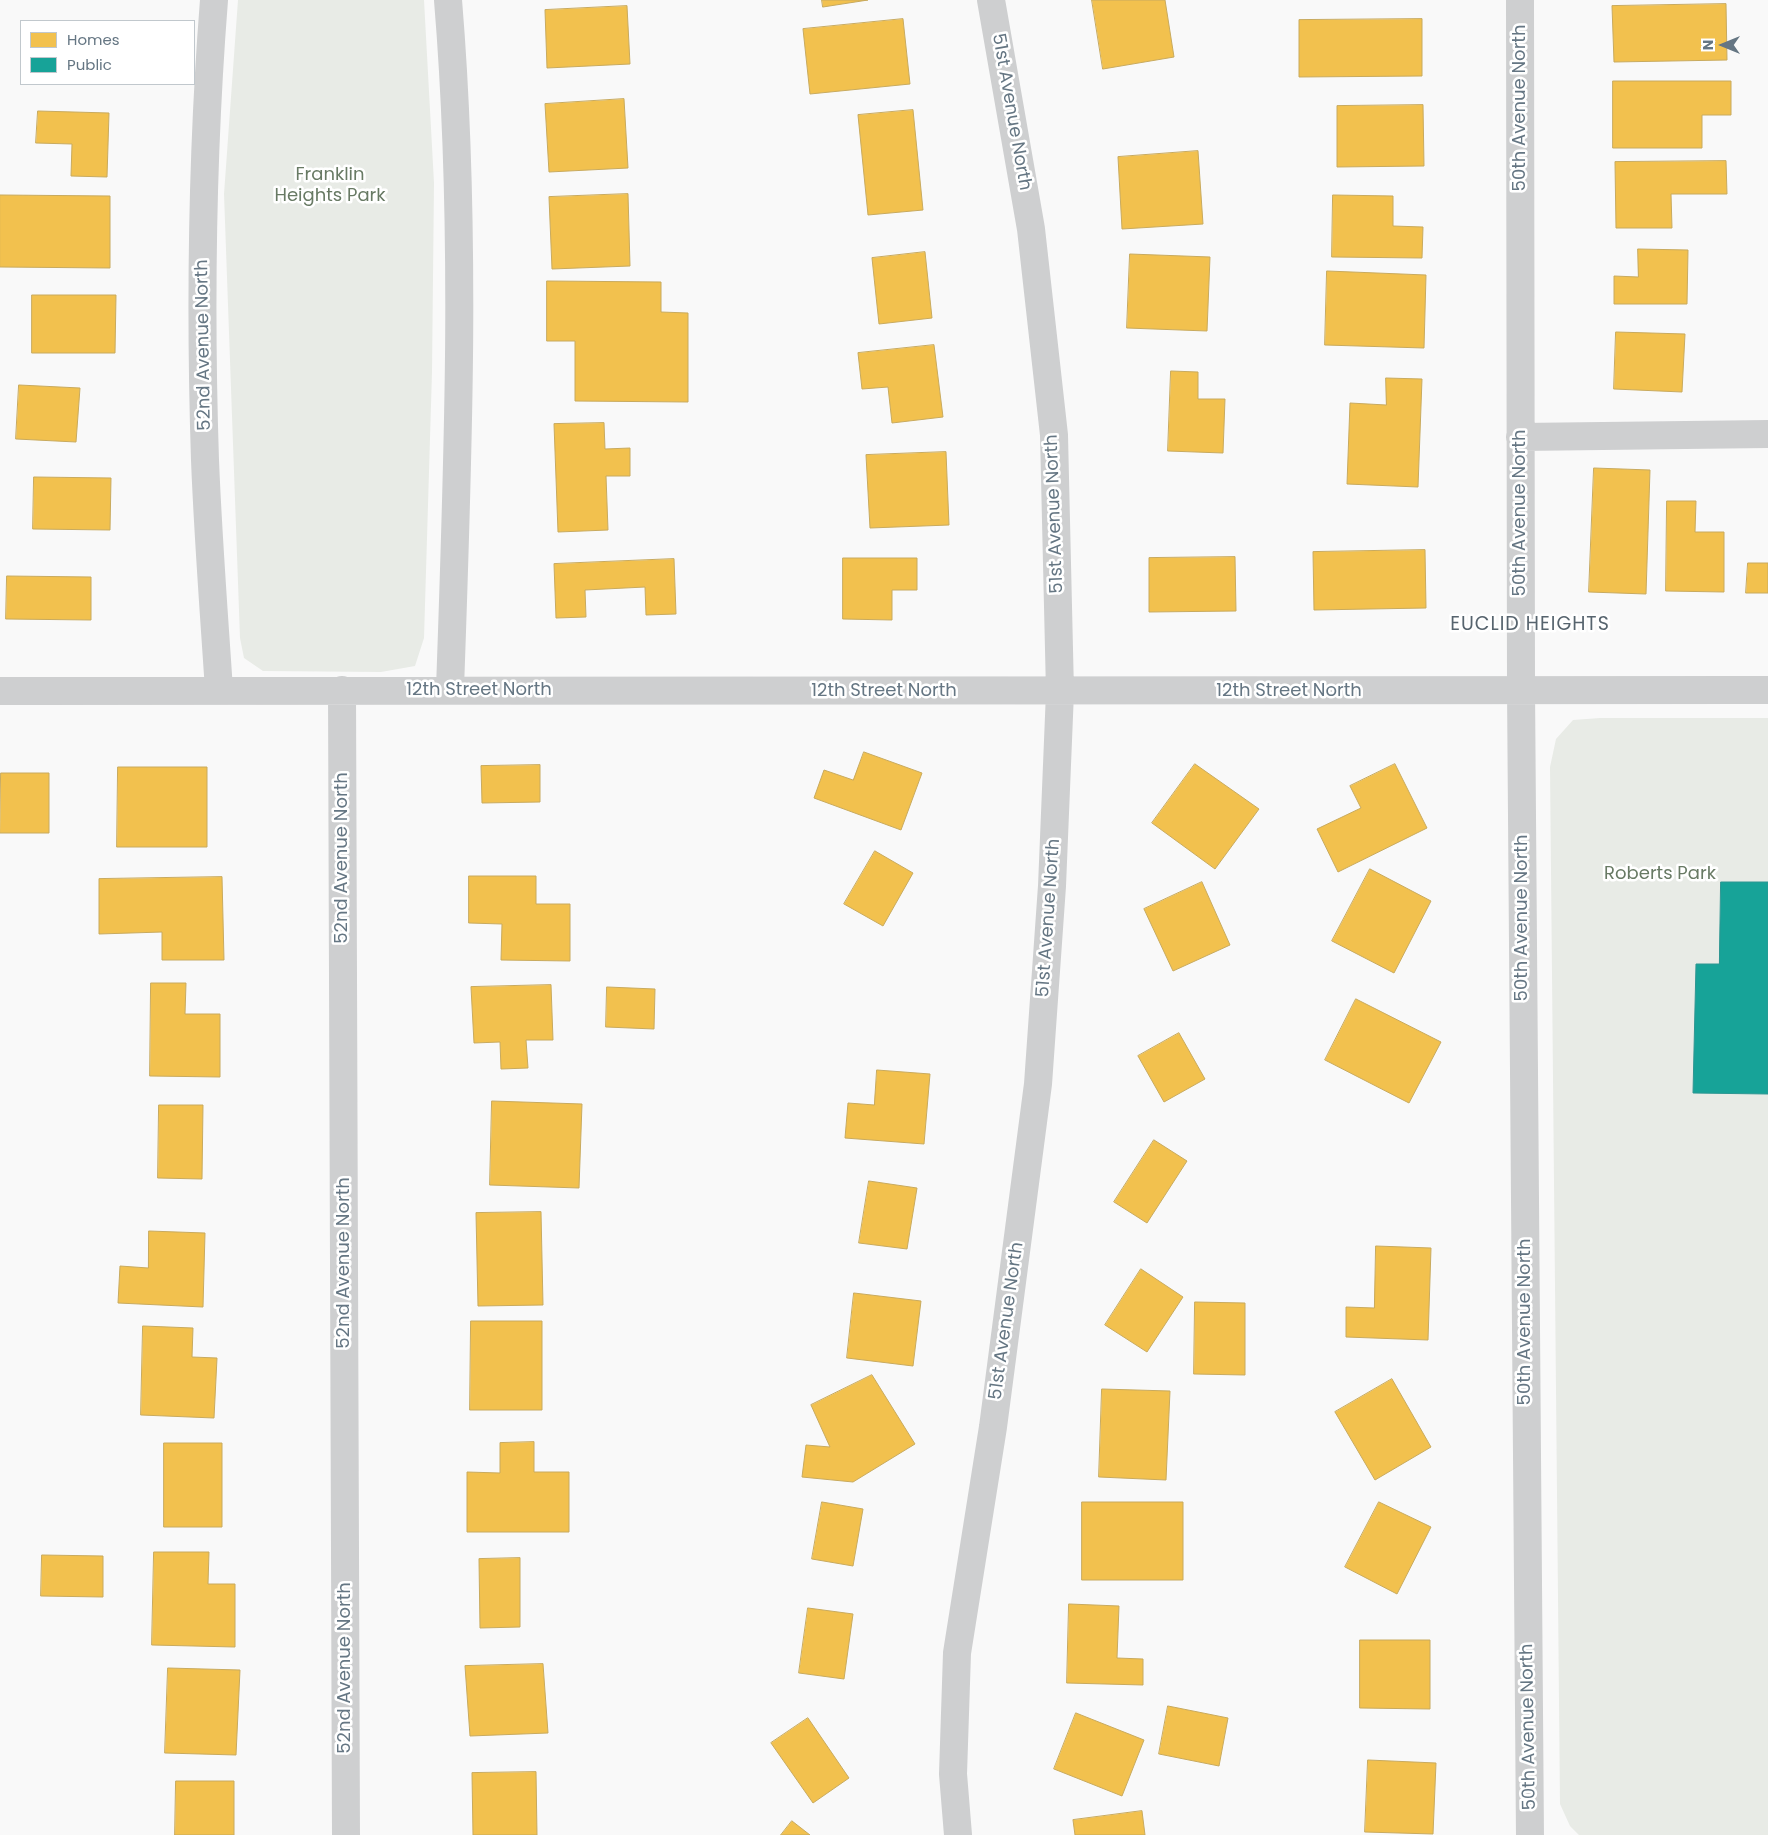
<!DOCTYPE html>
<html>
<head>
<meta charset="utf-8">
<style>
  body { margin:0 }
  #map { position:relative; width:1768px; height:1835px; overflow:hidden; background:#f9f9f9; font-family:Poppins,sans-serif }
  canvas { display:block }
  .legend { position:absolute; left:20px; top:20px; width:175px; height:65px; box-sizing:border-box; background:#fff; border:1px solid #c1c8cd; margin:0; padding:6px 9px; list-style:none; font-size:15px; color:#657683 }
  .legend li { display:flex; align-items:center; gap:10px; height:25px }
  .legend b { width:25px; border:1px solid #c1c8cd }
  .north { position:absolute; left:1698px; top:20px; width:50px; height:50px; -webkit-text-stroke:4px #fff; paint-order:stroke; rotate:270deg; font-size:14px; font-weight:700; line-height:20px; text-align:center; color:#657683 }
  .north::after { content:''; display:block; margin:auto; width:18px; height:22px; background:#657683; clip-path:polygon(50% 0,100% 100%,50% 72%,0 100%) }
</style>
</head>
<body>
<div id="map">
<canvas width="1768" height="1835"></canvas>
<ul class="legend">
<li><b style="height:14px;background:#f2c14e"></b>Homes</li>
<li><b style="height:14px;background:#17a398"></b>Public</li>
</ul>
<div class="north">N</div>
</div>
<script>
const ctx = document.querySelector('canvas').getContext('2d');
ctx.lineJoin = 'round';
function fill(path, color) {
  ctx.fillStyle = color;
  ctx.fill(path, 'evenodd');
}
function strokePath(path, color, width, dash) {
  ctx.strokeStyle = color;
  ctx.lineWidth = width;
  ctx.lineCap = dash ? 'butt' : 'round';
  ctx.setLineDash(dash || []);
  ctx.stroke(path);
}
function label(font, color, halo, rows, align = 'center') {
  ctx.font = font + ' Poppins,sans-serif';
  ctx.lineWidth = 5;
  ctx.setLineDash([]);
  ctx.textBaseline = 'middle';
  ctx.strokeStyle = halo;
  ctx.fillStyle = color;
  for (const [text, x, y, turn = 0] of rows) {
    ctx.save();
    ctx.translate(x, y);
    ctx.rotate((+turn || 0) * Math.PI / 180);
    ctx.textAlign = isNaN(turn) ? turn : align;
    if (halo) ctx.strokeText(text, 0, 0);
    ctx.fillText(text, 0, 0);
    ctx.restore();
  }
}
fill(new Path2D(`
  M 238,0 L 424,0 L 434,183 L 432,372 L 424,638 L 415,666 L 381,672 L 263,671 L 244,658 L 240,638 L 224,194 Z
  M 1600,718 L 1768,718 L 1768,1835 L 1579,1835 L 1570,1826 L 1560,1804 L 1550,767 L 1556,739 L 1573,720 Z`), '#e8ebe6');
const homes = new Path2D(`
  M 822,0 L 868,0 L 823,7 Z
  M 1092,0 L 1165,0 L 1174,57 L 1103,69 Z
  M 1726,4 L 1727,60 L 1614,62 L 1612,6 Z
  M 627,6 L 630,64 L 547,68 L 545,10 Z
  M 903,19 L 910,84 L 810,94 L 803,29 Z
  M 1422,19 L 1422,76 L 1299,77 L 1299,20 Z
  M 1613,81 L 1731,81 L 1731,115 L 1702,115 L 1702,148 L 1613,148 Z
  M 624,99 L 628,168 L 549,172 L 545,104 Z
  M 1423,105 L 1424,166 L 1337,167 L 1337,106 Z
  M 913,110 L 923,210 L 868,215 L 858,115 Z
  M 38,111 L 109,113 L 107,177 L 71,176 L 72,144 L 36,143 Z
  M 1198,151 L 1203,224 L 1122,229 L 1118,157 Z
  M 1726,161 L 1727,194 L 1671,194 L 1672,228 L 1616,228 L 1615,162 Z
  M 628,194 L 630,266 L 552,269 L 549,197 Z
  M 0,195 L 110,196 L 110,268 L 0,267 Z
  M 1333,195 L 1393,196 L 1393,226 L 1423,227 L 1422,258 L 1332,257 Z
  M 1638,249 L 1688,250 L 1687,304 L 1614,304 L 1614,276 L 1638,277 Z
  M 925,252 L 932,318 L 879,324 L 872,258 Z
  M 1130,254 L 1210,257 L 1207,331 L 1127,328 Z
  M 1327,271 L 1426,275 L 1424,348 L 1325,345 Z
  M 547,281 L 661,282 L 661,312 L 688,313 L 688,402 L 575,401 L 575,341 L 547,341 Z
  M 32,295 L 116,295 L 115,353 L 32,353 Z
  M 1616,332 L 1685,334 L 1682,392 L 1614,389 Z
  M 934,345 L 943,417 L 892,423 L 888,387 L 862,389 L 858,353 Z
  M 1171,371 L 1198,372 L 1198,399 L 1225,399 L 1223,453 L 1168,451 Z
  M 1386,378 L 1422,379 L 1418,487 L 1347,484 L 1350,403 L 1386,405 Z
  M 19,385 L 80,388 L 76,442 L 16,439 Z
  M 604,423 L 605,449 L 630,448 L 630,476 L 606,476 L 608,530 L 558,532 L 554,424 Z
  M 946,452 L 949,525 L 870,528 L 866,455 Z
  M 1594,468 L 1650,470 L 1646,594 L 1589,592 Z
  M 34,477 L 111,478 L 110,530 L 33,529 Z
  M 1667,501 L 1696,501 L 1695,532 L 1724,532 L 1724,592 L 1666,591 Z
  M 1425,550 L 1426,608 L 1314,610 L 1313,552 Z
  M 1235,557 L 1236,611 L 1149,612 L 1149,558 Z
  M 843,558 L 917,558 L 917,590 L 892,590 L 892,620 L 843,619 Z
  M 674,559 L 676,614 L 646,615 L 645,587 L 585,590 L 586,617 L 556,618 L 554,564 Z
  M 1748,563 L 1768,563 L 1768,593 L 1746,593 Z
  M 7,576 L 91,577 L 91,620 L 6,619 Z
  M 864,752 L 922,773 L 901,830 L 814,798 L 824,770 L 853,780 Z
  M 1195,764 L 1259,809 L 1215,869 L 1152,823 Z
  M 1395,764 L 1427,828 L 1338,872 L 1317,829 L 1361,808 L 1350,786 Z
  M 540,765 L 540,802 L 482,803 L 481,766 Z
  M 118,767 L 207,767 L 207,847 L 117,847 Z
  M 1,773 L 49,773 L 49,833 L 0,833 Z
  M 875,851 L 913,873 L 883,926 L 844,904 Z
  M 1370,869 L 1431,901 L 1394,973 L 1332,941 Z
  M 469,876 L 536,876 L 536,904 L 570,904 L 570,961 L 501,960 L 502,924 L 469,923 Z
  M 222,877 L 224,960 L 162,960 L 162,932 L 99,934 L 99,879 Z
  M 1202,882 L 1230,945 L 1173,971 L 1144,909 Z
  M 151,983 L 186,983 L 185,1014 L 220,1014 L 220,1077 L 150,1076 Z
  M 551,985 L 553,1040 L 526,1040 L 528,1068 L 501,1069 L 500,1042 L 474,1043 L 471,987 Z
  M 607,987 L 655,989 L 654,1029 L 606,1027 Z
  M 1356,999 L 1441,1042 L 1409,1103 L 1325,1060 Z
  M 1179,1033 L 1205,1079 L 1164,1102 L 1138,1056 Z
  M 877,1070 L 930,1074 L 924,1144 L 845,1138 L 848,1103 L 874,1105 Z
  M 492,1101 L 582,1104 L 579,1188 L 490,1185 Z
  M 159,1105 L 203,1105 L 202,1179 L 158,1178 Z
  M 1154,1140 L 1187,1161 L 1147,1223 L 1114,1202 Z
  M 869,1181 L 917,1188 L 907,1249 L 859,1243 Z
  M 541,1212 L 543,1305 L 478,1306 L 476,1213 Z
  M 149,1231 L 205,1233 L 203,1307 L 118,1303 L 120,1266 L 148,1268 Z
  M 1376,1246 L 1431,1248 L 1428,1340 L 1346,1337 L 1346,1307 L 1374,1308 Z
  M 1141,1269 L 1183,1297 L 1147,1352 L 1105,1325 Z
  M 854,1293 L 921,1301 L 913,1366 L 847,1358 Z
  M 1195,1302 L 1245,1303 L 1245,1375 L 1194,1374 Z
  M 471,1321 L 542,1321 L 542,1410 L 470,1410 Z
  M 143,1326 L 193,1328 L 192,1357 L 217,1358 L 214,1418 L 141,1415 Z
  M 872,1375 L 915,1444 L 853,1482 L 802,1477 L 806,1445 L 830,1447 L 811,1405 Z
  M 1392,1379 L 1431,1447 L 1375,1480 L 1335,1412 Z
  M 1102,1389 L 1170,1391 L 1166,1480 L 1099,1477 Z
  M 534,1442 L 534,1472 L 569,1472 L 569,1532 L 467,1532 L 467,1472 L 500,1473 L 500,1443 Z
  M 164,1443 L 222,1443 L 222,1527 L 164,1527 Z
  M 822,1502 L 863,1509 L 853,1566 L 812,1559 Z
  M 1082,1502 L 1183,1502 L 1183,1580 L 1082,1580 Z
  M 1379,1502 L 1431,1527 L 1397,1594 L 1345,1567 Z
  M 154,1552 L 209,1552 L 208,1584 L 235,1584 L 235,1647 L 152,1645 Z
  M 42,1555 L 103,1556 L 103,1597 L 41,1596 Z
  M 520,1558 L 520,1627 L 480,1628 L 479,1559 Z
  M 1069,1604 L 1119,1606 L 1117,1658 L 1143,1659 L 1143,1685 L 1067,1683 Z
  M 808,1608 L 853,1614 L 844,1679 L 799,1673 Z
  M 1360,1640 L 1430,1640 L 1430,1709 L 1360,1708 Z
  M 543,1664 L 548,1733 L 470,1736 L 465,1666 Z
  M 168,1668 L 240,1670 L 236,1755 L 165,1753 Z
  M 1168,1706 L 1228,1718 L 1219,1766 L 1159,1754 Z
  M 1076,1713 L 1144,1740 L 1122,1796 L 1054,1769 Z
  M 808,1718 L 849,1778 L 813,1803 L 771,1743 Z
  M 1368,1760 L 1436,1763 L 1433,1834 L 1365,1832 Z
  M 536,1772 L 537,1835 L 473,1835 L 472,1773 Z
  M 176,1781 L 234,1781 L 234,1835 L 175,1835 Z
  M 1142,1811 L 1145,1835 L 1075,1835 L 1073,1820 Z
  M 792,1821 L 810,1835 L 781,1835 Z`);
fill(homes, '#f2c14e');
strokePath(homes, '#c8aa5e', 1);
const public = new Path2D(`
  M 1721,882 L 1768,882 L 1768,1094 L 1693,1093 L 1696,964 L 1719,964 Z`);
fill(public, '#17a398');
strokePath(public, '#2e9692', 1);
strokePath(new Path2D(`
  M 214,0 C 202,153 200,307 205,460 C 208,537 214,614 219,690
  M 448,0 C 467,229 458,460 450,689
  M 1520,0 L 1521,689 L 1530,1835
  M 1520,437 L 1768,434
  M 342,690 L 346,1835
  M 0,691 L 1768,690
  M 958,1835 L 953,1774 L 957,1653 L 993,1427 L 1038,1084 L 1052,886 L 1060,692 L 1054,435 L 1031,229 L 991,0`), '#cecfd0', 28);
label('18px', '#657683', '#fff', [
  ["50th Avenue North",1520,108,-90],
  ["51st Avenue North",1011,112,80],
  ["52nd Avenue North",204,345,-91],
  ["50th Avenue North",1520,513,-90],
  ["51st Avenue North",1055,514,-92],
  ["12th Street North",479,690],
  ["12th Street North",884,691],
  ["12th Street North",1289,691],
  ["52nd Avenue North",342,858,-90],
  ["51st Avenue North",1049,918,-86],
  ["50th Avenue North",1522,918,-90],
  ["52nd Avenue North",344,1263,-90],
  ["51st Avenue North",1007,1321,-82],
  ["50th Avenue North",1525,1322,-90],
  ["52nd Avenue North",345,1668,-90],
  ["50th Avenue North",1529,1727,-91]
]);
label('18px', '#687a64', '#fff', [
  ["Franklin",330,175],
  ["Heights Park",330,196],
  ["Roberts Park",1660,874]
]);
ctx.letterSpacing = '1px';
label('19px', '#57646e', '#fff', [
  ["EUCLID HEIGHTS",1530,625]
]);
ctx.letterSpacing = '0px';
</script>
</body>
</html>
